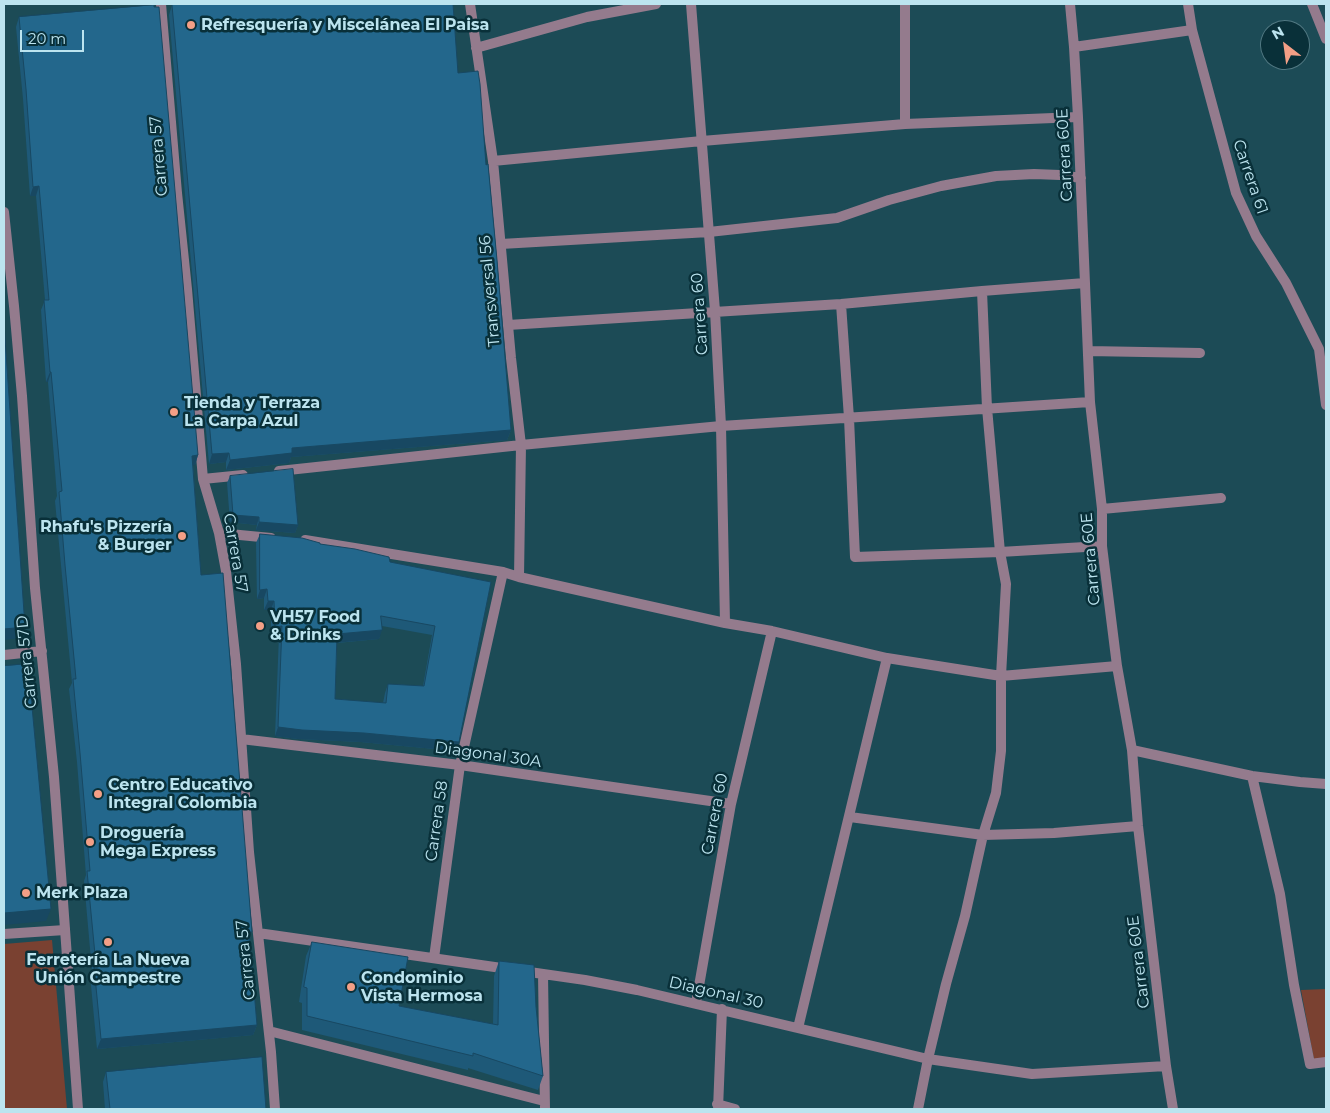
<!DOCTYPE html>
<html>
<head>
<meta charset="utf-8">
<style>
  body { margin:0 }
  #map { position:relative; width:1330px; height:1113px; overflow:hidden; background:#1c4b56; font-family:Montserrat,sans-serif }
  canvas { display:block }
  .frame { position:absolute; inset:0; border:5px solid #bce4ef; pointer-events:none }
  .north { position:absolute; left:1260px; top:20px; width:50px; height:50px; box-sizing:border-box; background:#093039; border:1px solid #517882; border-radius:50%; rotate:330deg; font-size:14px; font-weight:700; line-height:20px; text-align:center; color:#bce4ef }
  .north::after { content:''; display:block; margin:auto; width:18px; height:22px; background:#f39f86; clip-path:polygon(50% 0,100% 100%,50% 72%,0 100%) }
  .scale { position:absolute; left:20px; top:30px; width:64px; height:22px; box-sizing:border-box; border:2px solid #bce4ef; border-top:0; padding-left:6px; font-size:15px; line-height:18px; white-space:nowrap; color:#bce4ef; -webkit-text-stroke:4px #093039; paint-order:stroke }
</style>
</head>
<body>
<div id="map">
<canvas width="1330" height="1113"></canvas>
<div class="frame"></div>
<div class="north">N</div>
<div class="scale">20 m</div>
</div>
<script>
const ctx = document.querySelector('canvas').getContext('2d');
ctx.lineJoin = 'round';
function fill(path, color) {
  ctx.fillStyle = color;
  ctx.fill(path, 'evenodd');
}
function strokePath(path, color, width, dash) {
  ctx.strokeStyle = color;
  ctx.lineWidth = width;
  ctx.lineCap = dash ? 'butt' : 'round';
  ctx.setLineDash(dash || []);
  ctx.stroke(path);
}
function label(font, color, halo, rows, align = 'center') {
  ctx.font = font + ' Montserrat,sans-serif';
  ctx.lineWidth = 5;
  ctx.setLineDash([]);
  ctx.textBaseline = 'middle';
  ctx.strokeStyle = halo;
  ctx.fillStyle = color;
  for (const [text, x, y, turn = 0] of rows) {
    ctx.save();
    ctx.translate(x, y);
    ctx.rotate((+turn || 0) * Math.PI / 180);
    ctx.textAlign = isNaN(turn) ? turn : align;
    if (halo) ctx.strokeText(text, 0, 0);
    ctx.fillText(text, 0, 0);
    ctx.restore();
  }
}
fill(new Path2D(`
  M 52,940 L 67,1109 L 4,1109 L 4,944 Z
  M 1326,989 L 1326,1059 L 1314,1060 L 1301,990 Z`), '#7a4131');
strokePath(new Path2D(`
  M 4,934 L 65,930`), '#947b8d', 10);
strokePath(new Path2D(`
  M 161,4 L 177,193 L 187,289 L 203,479 L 219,533 L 226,571 L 236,664 L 249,852 L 271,1052 L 275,1109
  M 470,4 L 493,161 L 511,358 L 521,445 L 519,577
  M 691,4 L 715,311 L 721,426 L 725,623
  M 905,4 L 905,124
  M 1070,4 L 1074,47 L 1078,117 L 1090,402 L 1102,509 L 1102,546 L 1117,666 L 1132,750 L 1138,826 L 1166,1066 L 1173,1109
  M 1188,4 L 1192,30 L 1236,193 L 1256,236 L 1286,283 L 1319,349 L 1326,405
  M 1312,4 L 1326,39
  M 1074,47 L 1192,30
  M 476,48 L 587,17 L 656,4
  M 493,161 L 702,141 L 905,124 L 1078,117
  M 4,212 L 14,306 L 22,396 L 35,588 L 54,777 L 78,1109
  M 501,244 L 709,232 L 837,218 L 889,200 L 941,186 L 996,176 L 1034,174 L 1060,175 L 1081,178
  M 841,304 L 849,418 L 855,557 L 1000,552 L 1102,546
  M 508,325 L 841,304 L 982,291 L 1085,283
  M 1088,351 L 1200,353
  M 279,471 L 521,445 L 721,426 L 1090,402
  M 203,479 L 243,475
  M 1102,509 L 1221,498
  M 219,533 L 271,538
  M 305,540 L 503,572 L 519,577 L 725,623 L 772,631 L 887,658 L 1001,676 L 1117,666
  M 4,655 L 42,651
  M 241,739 L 460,765 L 731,804
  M 1132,750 L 1252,776 L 1300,782 L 1326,784
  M 1252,776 L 1280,894 L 1294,985 L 1310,1064 L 1326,1062
  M 850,817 L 983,835 L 1054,833 L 1138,826
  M 258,933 L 585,980 L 637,990 L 928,1059 L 1032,1074 L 1166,1066
  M 434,958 L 460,765 L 503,572
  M 543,974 L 545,1109
  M 696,1003 L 731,804 L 772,631
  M 798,1028 L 887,658
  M 269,1031 L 544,1101
  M 717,1104 L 735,1109
  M 718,1109 L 722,1009
  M 918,1109 L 928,1059 L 946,984 L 965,916 L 983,835 L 996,793 L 1001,751 L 1001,676 L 1006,584 L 1000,552 L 987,408 L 982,291`), '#947b8d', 10);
fill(new Path2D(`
  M 172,5 L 458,73 L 486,165 L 511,430 L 507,440 L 291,457 L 289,463 L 226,470 L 226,462 L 209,464 L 169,15 Z
  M 19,17 L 198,455 L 195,465 L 193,465 L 201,575 L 249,938 L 257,1025 L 253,1035 L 97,1049 L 90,975 L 92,971 L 84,881 L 86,875 L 77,762 L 69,689 L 72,683 L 55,501 L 57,496 L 48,382 L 46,382 L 41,310 L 45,300 L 36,196 L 30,196 L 23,99 L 16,27 Z
  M 230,476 L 298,525 L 295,533 L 256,530 L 257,525 L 230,522 L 227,483 Z
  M 260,534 L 320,544 L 390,562 L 491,582 L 456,751 L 361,742 L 298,739 L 275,736 L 279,635 L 271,636 L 271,610 L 264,610 L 264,598 L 257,599 L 256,543 ZM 382,626 L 432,635 L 423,686 L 388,684 L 385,693 L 383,703 L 335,699 L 337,643 L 379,639 Z
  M 312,942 L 399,1006 L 493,1024 L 494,976 L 499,961 L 536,1007 L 543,1076 L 538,1090 L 468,1068 L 468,1070 L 302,1030 L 302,1003 L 299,1002 L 306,956 Z
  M 106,1072 L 266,1109 L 105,1109 L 103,1082 Z`), '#1e5978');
fill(new Path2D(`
  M 39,186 L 36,196 L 30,196 L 33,187 Z
  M 50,372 L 51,372 L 48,382 L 46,382 Z
  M 511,430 L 507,440 L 291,457 L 289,463 L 226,470 L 230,460 L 292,448 Z
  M 229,453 L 226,462 L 209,464 L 212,454 Z
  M 198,455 L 195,465 L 188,466 L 192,456 Z
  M 233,515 L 259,517 L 257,525 L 230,522 Z
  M 259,522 L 298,525 L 295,533 L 256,530 Z
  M 267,589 L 264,598 L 257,599 L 260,590 Z
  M 268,601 L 274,601 L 271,610 L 264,610 Z
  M 282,626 L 279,635 L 271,636 L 275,627 Z
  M 25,627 L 21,638 L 4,640 L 4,629 Z
  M 382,630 L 379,639 L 334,643 L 337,634 Z
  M 278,727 L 364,733 L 459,742 L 456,751 L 361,742 L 298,739 L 275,736 Z
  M 51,909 L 46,921 L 4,925 L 4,913 Z
  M 257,1025 L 253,1035 L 97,1049 L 101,1039 Z`), '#184862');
const building = new Path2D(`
  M 188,4 L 453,4 L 458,73 L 478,71 L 480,84 L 486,165 L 488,164 L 497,260 L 511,430 L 292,448 L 292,453 L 230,460 L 229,453 L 212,454 L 172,5 Z
  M 154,5 L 154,7 L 159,7 L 198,455 L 192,456 L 201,575 L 223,573 L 252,932 L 249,932 L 257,1025 L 101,1039 L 94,966 L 96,965 L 87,871 L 90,871 L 80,753 L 73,679 L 76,679 L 65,565 L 59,492 L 62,491 L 51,372 L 50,372 L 44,300 L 49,300 L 39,186 L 33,187 L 26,89 L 19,17 Z
  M 4,324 L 25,627 L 4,629 Z
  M 293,469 L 298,525 L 259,522 L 259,517 L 233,515 L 230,476 Z
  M 260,534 L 302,538 L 320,543 L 320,544 L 355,549 L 389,557 L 390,562 L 491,582 L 459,742 L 364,733 L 302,730 L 278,727 L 282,626 L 275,627 L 274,601 L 268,601 L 267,589 L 260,590 ZM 381,616 L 435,626 L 424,686 L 388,684 L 386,703 L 335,699 L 337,634 L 382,630 Z
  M 28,664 L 51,909 L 4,913 L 4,666 Z
  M 312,942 L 408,957 L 399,1006 L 498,1025 L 499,961 L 534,965 L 536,1007 L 543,1076 L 473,1053 L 473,1056 L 307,1016 L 307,988 L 304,987 Z
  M 262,1057 L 266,1109 L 110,1109 L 106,1072 Z`);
fill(building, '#23678c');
strokePath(building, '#184862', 1);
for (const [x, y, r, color] of [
  [191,25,5,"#f39f86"],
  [174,412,5,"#f39f86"],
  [182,536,5,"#f39f86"],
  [260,626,5,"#f39f86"],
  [98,794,5,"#f39f86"],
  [90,842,5,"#f39f86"],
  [26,893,5,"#f39f86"],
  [108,942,5,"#f39f86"],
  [351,987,5,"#f39f86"]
]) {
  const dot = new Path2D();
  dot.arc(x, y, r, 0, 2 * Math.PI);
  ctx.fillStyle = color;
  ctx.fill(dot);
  strokePath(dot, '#093039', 2);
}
label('bold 16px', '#bce4ef', '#093039', [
  ["Refresquería y Miscelánea El Paisa",201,25],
  ["Tienda y Terraza",184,403],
  ["La Carpa Azul",184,421],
  ["Rhafu's Pizzería",172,527,"right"],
  ["& Burger",172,545,"right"],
  ["VH57 Food",270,617],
  ["& Drinks",270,635],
  ["Centro Educativo",108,785],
  ["Integral Colombia",108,803],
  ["Droguería",100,833],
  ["Mega Express",100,851],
  ["Merk Plaza",36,893],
  ["Ferretería La Nueva",108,960,"center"],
  ["Unión Campestre",108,978,"center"],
  ["Condominio",361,978],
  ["Vista Hermosa",361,996]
], 'left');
label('16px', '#bce4ef', '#093039', [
  ["Carrera 60E",1065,155,-93],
  ["Carrera 57",159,156,-95],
  ["Carrera 61",1250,177,71],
  ["Transversal 56",490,291,-95],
  ["Carrera 60",700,314,-94],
  ["Carrera 57",235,553,80],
  ["Carrera 60E",1091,559,-95],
  ["Carrera 57D",27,662,-96],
  ["Diagonal 30A",488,755,8],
  ["Carrera 60",715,814,-79],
  ["Carrera 58",437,821,-82],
  ["Carrera 57",246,960,-96],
  ["Carrera 60E",1139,962,-97],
  ["Diagonal 30",716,993,13]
]);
</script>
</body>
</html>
